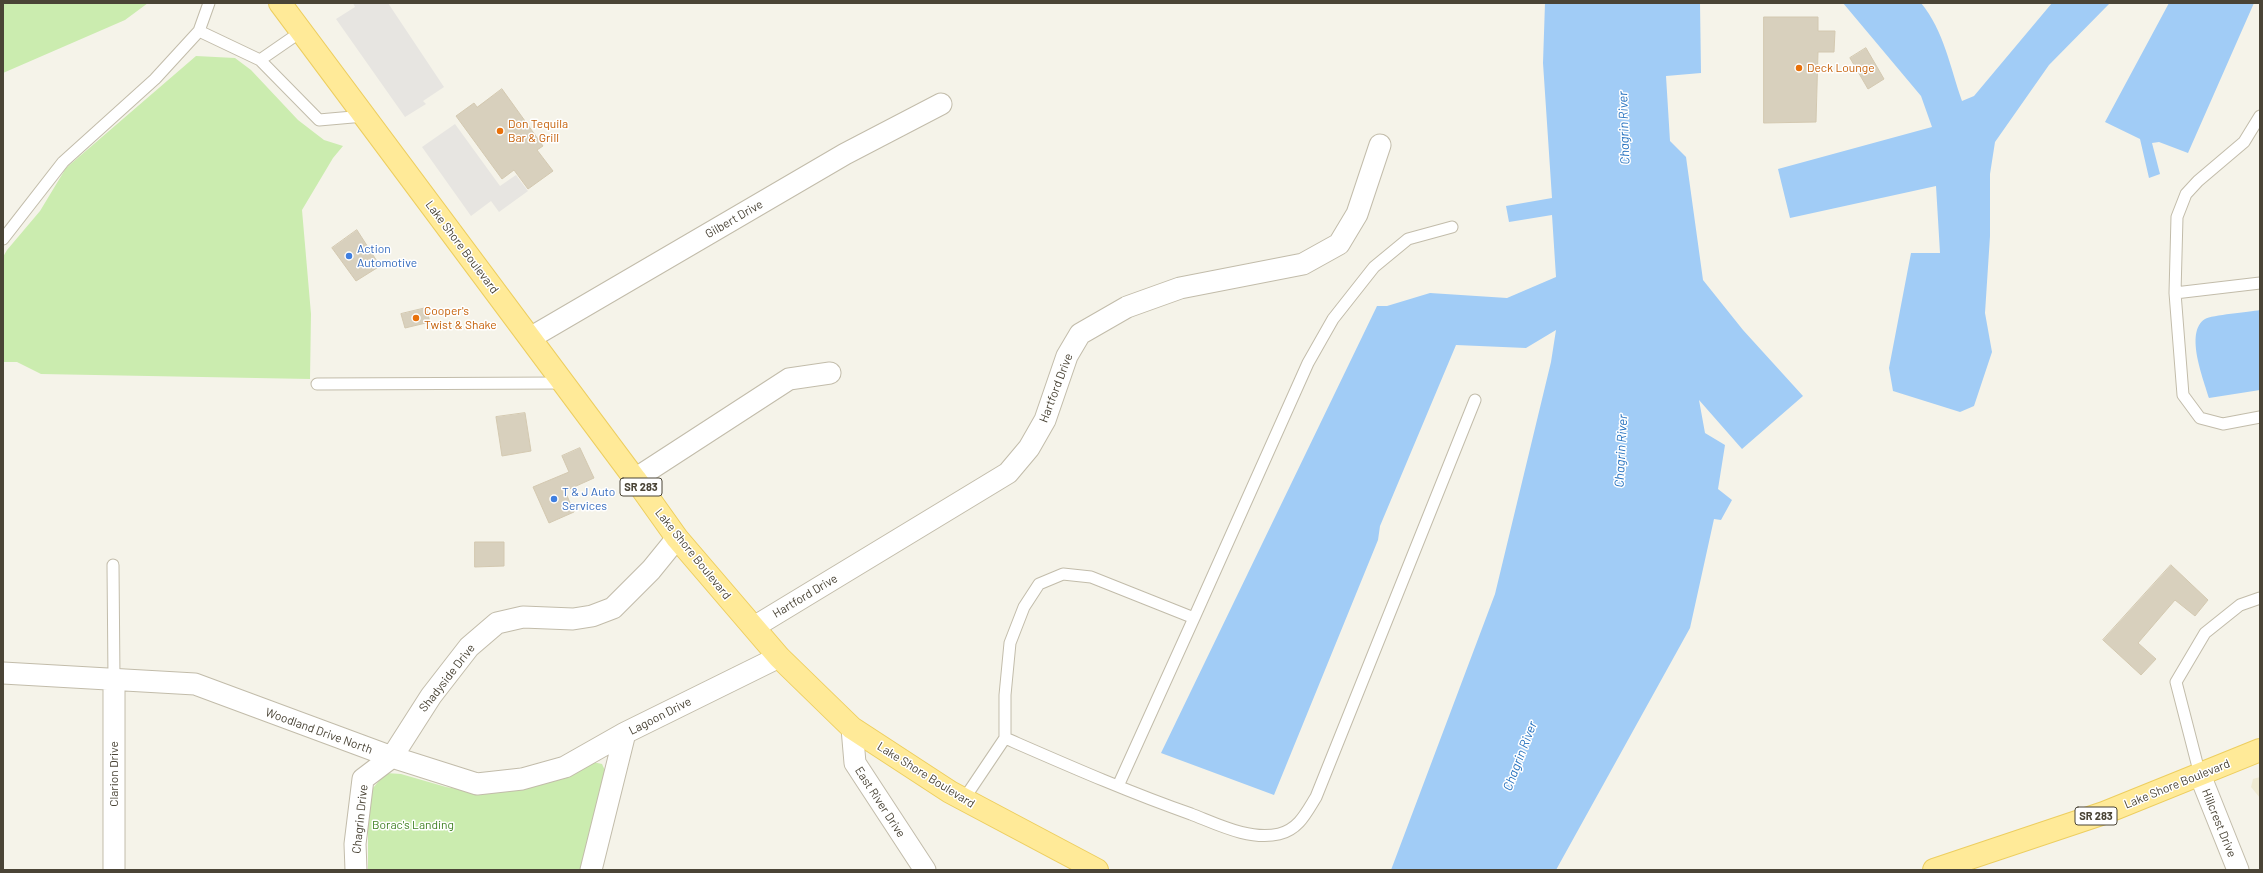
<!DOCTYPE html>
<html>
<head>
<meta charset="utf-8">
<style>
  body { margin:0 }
  #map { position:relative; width:2263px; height:873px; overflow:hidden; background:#f5f3e9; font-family:Barlow,sans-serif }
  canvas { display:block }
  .frame { position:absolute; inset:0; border:4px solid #4a4436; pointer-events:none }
</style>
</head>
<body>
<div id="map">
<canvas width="2263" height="873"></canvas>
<div class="frame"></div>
</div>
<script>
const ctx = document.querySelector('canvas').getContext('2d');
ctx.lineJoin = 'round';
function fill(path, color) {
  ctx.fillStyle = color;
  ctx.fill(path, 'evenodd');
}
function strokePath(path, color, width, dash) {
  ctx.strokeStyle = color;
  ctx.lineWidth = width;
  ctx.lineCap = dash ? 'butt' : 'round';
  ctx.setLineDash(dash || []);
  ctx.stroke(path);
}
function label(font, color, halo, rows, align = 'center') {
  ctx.font = font + ' Barlow,sans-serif';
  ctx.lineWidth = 3;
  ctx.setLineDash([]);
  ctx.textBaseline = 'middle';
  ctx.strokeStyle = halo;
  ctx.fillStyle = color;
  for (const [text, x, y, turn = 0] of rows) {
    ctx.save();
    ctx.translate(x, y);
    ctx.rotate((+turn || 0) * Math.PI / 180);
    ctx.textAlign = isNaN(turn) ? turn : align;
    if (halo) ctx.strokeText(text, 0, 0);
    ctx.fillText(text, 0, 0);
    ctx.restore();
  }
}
fill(new Path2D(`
  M 2260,777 L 2260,798 L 2251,787 L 2253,779 Z`), '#efead2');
fill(new Path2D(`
  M 3,3 L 148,3 L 125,20 L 3,73 Z
  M 196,56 L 235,58 L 251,70 L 298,120 L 324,140 L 343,146 L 333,158 L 302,210 L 311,314 L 310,379 L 41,374 L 17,362 L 3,362 L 3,257 L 7,250 L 40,211 L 66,168 Z
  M 593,762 L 602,764 L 608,777 L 586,870 L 368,870 L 368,823 L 372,789 L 386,773 L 401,774 L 446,787 L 483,793 Z`), '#cbecaf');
fill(new Path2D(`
  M 353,3 L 388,3 L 444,87 L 423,101 L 426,104 L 405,117 L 336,19 L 355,7 Z
  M 455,124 L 500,186 L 516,175 L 528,191 L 499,212 L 491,201 L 471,216 L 422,147 Z`), '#e7e5e1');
fill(new Path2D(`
  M 1545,3 L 1700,3 L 1701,73 L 1666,76 L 1670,141 L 1686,157 L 1703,280 L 1743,330 L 1803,396 L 1742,449 L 1699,400 L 1705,433 L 1725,445 L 1718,489 L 1732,500 L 1721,520 L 1714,519 L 1690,628 L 1556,870 L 1391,870 L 1495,594 L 1551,362 L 1556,330 L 1526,348 L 1456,345 L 1380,526 L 1378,540 L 1274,795 L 1161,753 L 1377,306 L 1387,306 L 1430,293 L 1507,298 L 1556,277 L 1552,215 L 1509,222 L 1506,206 L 1552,198 L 1543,63 Z
  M 1843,3 L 1921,3 C 1944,31 1950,67 1962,101 L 1974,96 L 2052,3 L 2110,3 L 2049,65 L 1995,142 L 1990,174 L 1990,236 L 1985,313 L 1992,352 L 1974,406 L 1960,412 L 1893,391 L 1889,368 L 1911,253 L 1940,253 L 1936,186 L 1790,218 L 1778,169 L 1932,127 L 1921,96 Z
  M 2169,3 L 2254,3 L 2188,153 L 2159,142 L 2152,143 L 2160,174 L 2149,178 L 2140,139 L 2105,122 Z
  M 2260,310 L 2260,390 L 2209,398 C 2204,380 2184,332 2205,319 C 2212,315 2249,312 2260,310 Z`), '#a1ccf6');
const building = new Path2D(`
  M 1764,17 L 1818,17 L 1818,31 L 1835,31 L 1834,52 L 1818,52 L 1816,122 L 1764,123 Z
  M 1866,48 L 1884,79 L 1868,89 L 1850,58 Z
  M 502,89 L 543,146 L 537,150 L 553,171 L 528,189 L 514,170 L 502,179 L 456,116 L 474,103 L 477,107 Z
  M 357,230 L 380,266 L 356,281 L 332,248 Z
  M 426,308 L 430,322 L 405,328 L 401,314 Z
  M 525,413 L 531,451 L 502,456 L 496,417 Z
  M 580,448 L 594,478 L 565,491 L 574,512 L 549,523 L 533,487 L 569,472 L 562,456 Z
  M 475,542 L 504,542 L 504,566 L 475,567 Z
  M 2171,565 L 2208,600 L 2195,616 L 2175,600 L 2138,643 L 2156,659 L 2141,675 L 2103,640 Z`);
fill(building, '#d8d0bd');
strokePath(building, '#d3c8b0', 1);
const service = new Path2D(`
  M 199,31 L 260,60 L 319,120 L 364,116
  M 260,60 L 302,31
  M 2260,116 L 2244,142 L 2198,181 L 2186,194 L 2177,217 L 2175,293 L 2183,395 L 2200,418 L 2223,424 L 2260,417
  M 3,239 L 63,162 L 155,79 L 199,31 L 209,3
  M 2175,293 L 2260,283
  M 317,384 L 564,383
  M 113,565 L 114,679
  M 1005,738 L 1005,695 L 1010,643 L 1024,607 L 1039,584 L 1063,574 L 1091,577 L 1194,618 L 1308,363 L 1333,319 L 1374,267 L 1408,239 L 1452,227
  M 2200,775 L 2176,682 L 2205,633 L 2240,605 L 2260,598
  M 1118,786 L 1194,618
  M 964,799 L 1005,738 C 1067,765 1128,792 1191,814 C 1217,824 1250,841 1279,834 C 1299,829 1306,813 1316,797 L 1475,400`);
const minor = new Path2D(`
  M 530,338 L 845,154 L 941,104
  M 635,479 L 789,379 L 830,373
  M 754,627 L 1008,473 L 1029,448 L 1045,420 L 1067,356 L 1080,334 L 1127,307 L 1180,288 L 1303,264 L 1339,244 L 1357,214 L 1380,145
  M 3,673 L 195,684 L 392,757 L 477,784 L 522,779 L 565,767 L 625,733 L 779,657
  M 114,679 L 114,870
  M 852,728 L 855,763 L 925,870
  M 2200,775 L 2238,870
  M 356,870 L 355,844 L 363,779 L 392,757 L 431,696 L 469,647 L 497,623 L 523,617 L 573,619 L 592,616 L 613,608 L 651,570 L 677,538
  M 591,870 L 625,733`);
const primary = new Path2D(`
  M 280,3 L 635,479 L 677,538 L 779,657 L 852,728 L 950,792 L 1097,870
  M 1934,870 L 2104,813 L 2260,750`);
strokePath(service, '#c2bcaa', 13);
strokePath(minor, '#c2bcaa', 23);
strokePath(primary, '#edce5f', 24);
strokePath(service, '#fff', 11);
strokePath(minor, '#fff', 21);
strokePath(primary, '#ffea98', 22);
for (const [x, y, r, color] of [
  [1799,68,4,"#e8710a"],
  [500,131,4,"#e8710a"],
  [349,256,4,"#3f7fe0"],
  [416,318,4,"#e8710a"],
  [554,499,4,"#3f7fe0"]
]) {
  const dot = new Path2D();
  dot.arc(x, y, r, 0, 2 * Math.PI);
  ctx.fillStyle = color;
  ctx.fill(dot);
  strokePath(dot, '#fff', 1.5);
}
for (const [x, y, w] of [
  [641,487,42],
  [2096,816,42]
]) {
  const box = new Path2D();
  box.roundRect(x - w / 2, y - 9, w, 18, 3);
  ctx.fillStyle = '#fff';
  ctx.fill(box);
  strokePath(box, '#4a4436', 1);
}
label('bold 11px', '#4a4436', null, [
  ["SR 283",641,487],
  ["SR 283",2096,816]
]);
label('12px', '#c56008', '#fff', [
  ["Deck Lounge",1807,68],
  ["Don Tequila",508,124],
  ["Bar & Grill",508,138],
  ["Cooper's",424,311],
  ["Twist & Shake",424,325]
], 'left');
label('12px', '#4a4436', '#fff', [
  ["Gilbert Drive",734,219,-30],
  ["Lake Shore Boulevard",462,247,53],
  ["Hartford Drive",1056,388,-69],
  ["Lake Shore Boulevard",693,554,51],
  ["Hartford Drive",805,596,-31],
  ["Shadyside Drive",447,678,-52],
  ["Lagoon Drive",660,716,-27],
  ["Woodland Drive North",319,731,20],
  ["Clarion Drive",114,774,-90],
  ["Lake Shore Boulevard",926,775,32],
  ["Lake Shore Boulevard",2177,784,-22],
  ["East River Drive",880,802,57],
  ["Chagrin Drive",360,819,-84],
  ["Hillcrest Drive",2219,823,68]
]);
label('12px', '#366cbe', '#fff', [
  ["Action",357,249],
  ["Automotive",357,263],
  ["T & J Auto",562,492],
  ["Services",562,506]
], 'left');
label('12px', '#408124', '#fff', [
  ["Borac's Landing",413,825]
]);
label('italic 13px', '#2672bf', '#fff', [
  ["Chagrin River",1624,128,-92],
  ["Chagrin River",1621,451,-87],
  ["Chagrin River",1520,756,-69]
]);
</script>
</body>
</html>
